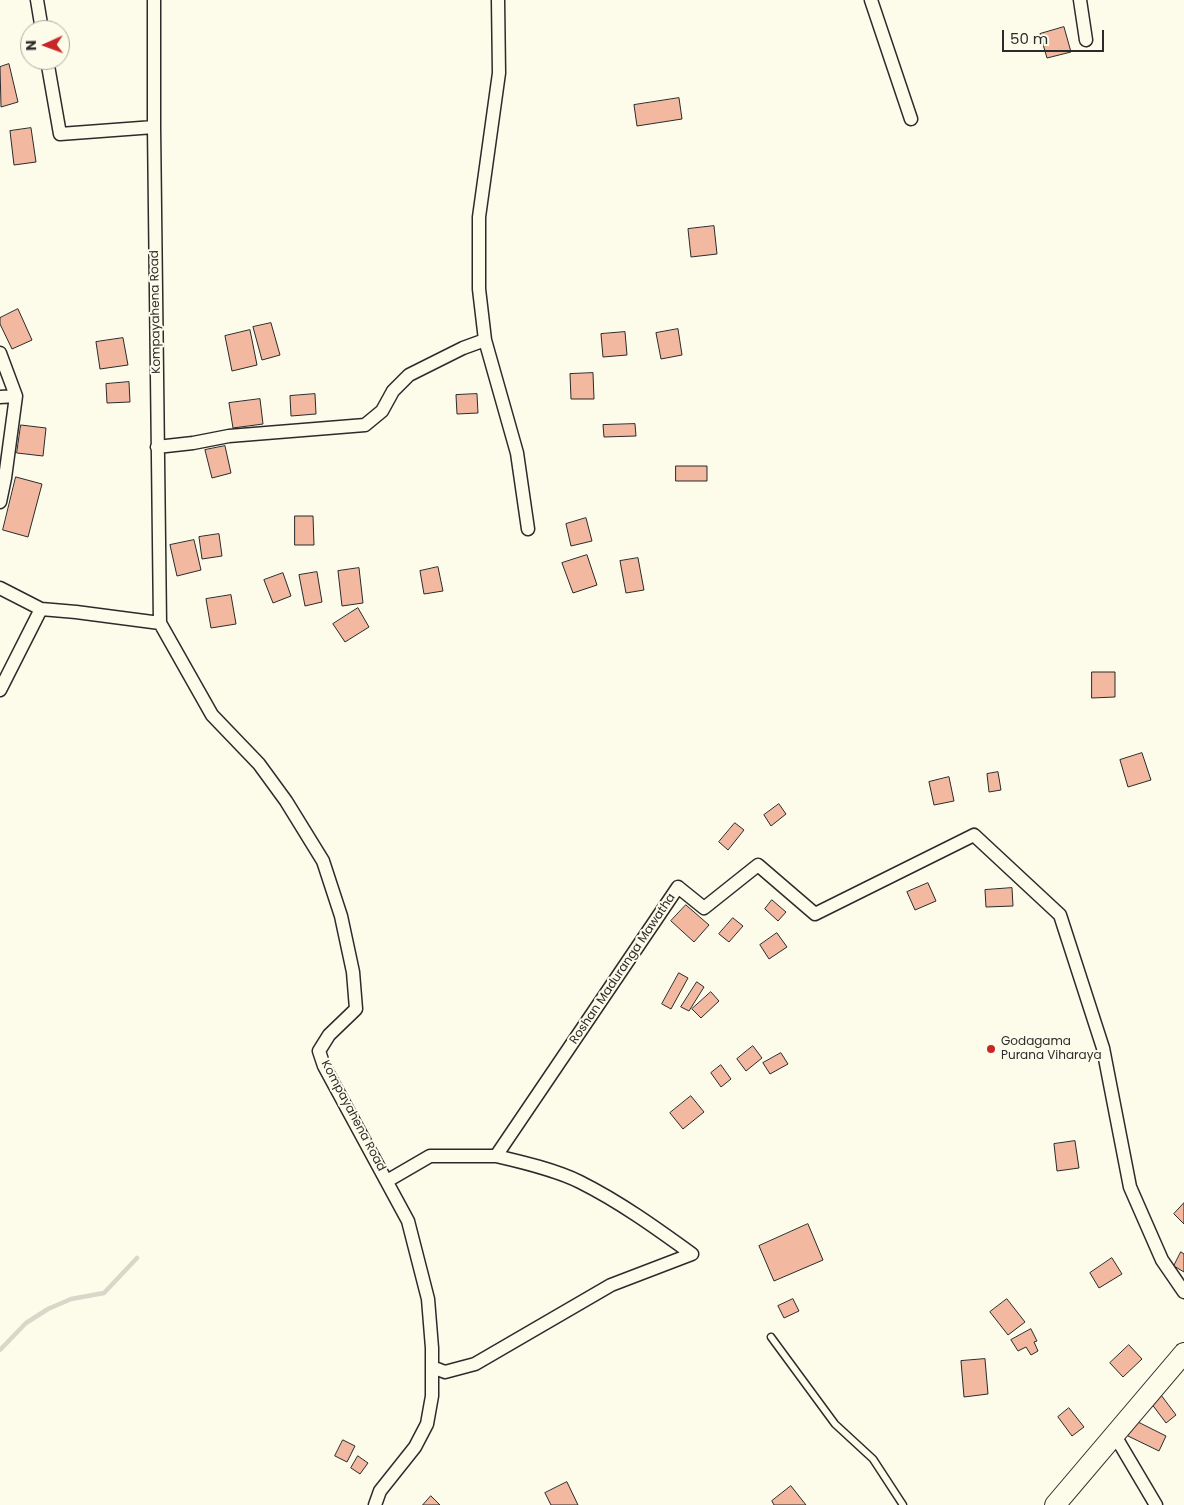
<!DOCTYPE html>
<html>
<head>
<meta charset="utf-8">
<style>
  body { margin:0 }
  #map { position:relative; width:1184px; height:1505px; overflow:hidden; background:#fdfbea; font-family:Poppins,sans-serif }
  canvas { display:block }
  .north { position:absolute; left:20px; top:20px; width:50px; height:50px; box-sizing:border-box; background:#fdfbea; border:1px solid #a9a89e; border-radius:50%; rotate:268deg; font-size:14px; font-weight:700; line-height:20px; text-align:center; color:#2b2b2b }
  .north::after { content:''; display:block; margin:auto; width:18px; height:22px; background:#c62828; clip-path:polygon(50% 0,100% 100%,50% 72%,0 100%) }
  .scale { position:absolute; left:1002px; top:30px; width:102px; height:22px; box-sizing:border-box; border:2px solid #2b2b2b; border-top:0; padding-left:6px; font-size:15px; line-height:18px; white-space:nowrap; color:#2b2b2b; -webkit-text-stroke:4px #fdfbea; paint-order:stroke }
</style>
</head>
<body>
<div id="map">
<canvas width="1184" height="1505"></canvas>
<div class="north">N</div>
<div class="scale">50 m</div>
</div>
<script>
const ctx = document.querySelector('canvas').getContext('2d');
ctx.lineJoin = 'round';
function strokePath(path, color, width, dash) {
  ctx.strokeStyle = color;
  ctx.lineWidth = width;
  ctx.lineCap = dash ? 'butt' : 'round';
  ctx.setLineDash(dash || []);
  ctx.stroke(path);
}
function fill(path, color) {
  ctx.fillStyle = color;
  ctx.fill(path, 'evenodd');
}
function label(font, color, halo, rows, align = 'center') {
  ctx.font = font + ' Poppins,sans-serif';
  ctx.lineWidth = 4;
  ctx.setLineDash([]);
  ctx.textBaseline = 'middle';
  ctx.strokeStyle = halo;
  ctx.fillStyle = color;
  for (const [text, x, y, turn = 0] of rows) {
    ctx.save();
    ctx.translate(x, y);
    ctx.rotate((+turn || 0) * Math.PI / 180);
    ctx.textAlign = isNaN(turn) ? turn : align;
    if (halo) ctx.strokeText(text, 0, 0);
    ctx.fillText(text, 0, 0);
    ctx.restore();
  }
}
strokePath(new Path2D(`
  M 0,1350 L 26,1323 L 48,1309 L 71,1299 L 104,1293 L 137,1258`), '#d8d7c9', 4.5);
const building = new Path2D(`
  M 1064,27 L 1071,52 L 1047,58 L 1040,34 Z
  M 9,64 L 18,102 L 1,107 L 0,67 Z
  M 679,98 L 682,119 L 637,126 L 634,105 Z
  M 31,128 L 36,162 L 14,165 L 10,131 Z
  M 714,226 L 717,254 L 691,257 L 688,229 Z
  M 18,309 L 32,340 L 12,349 L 0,324 L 0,318 Z
  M 271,323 L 280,355 L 262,360 L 253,327 Z
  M 678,329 L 682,355 L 661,359 L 656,333 Z
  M 250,330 L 257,365 L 232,371 L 225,336 Z
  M 625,332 L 627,355 L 603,357 L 601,334 Z
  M 123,338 L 128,365 L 100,369 L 96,342 Z
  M 593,373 L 594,399 L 571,399 L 570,374 Z
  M 129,382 L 130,402 L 107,403 L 106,384 Z
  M 315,394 L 316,414 L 291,416 L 290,396 Z
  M 477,394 L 478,413 L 457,414 L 456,395 Z
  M 260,399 L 263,424 L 233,428 L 229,403 Z
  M 635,424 L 636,436 L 604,437 L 603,425 Z
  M 21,425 L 46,428 L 43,456 L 17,453 Z
  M 225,446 L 231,473 L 212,478 L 205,450 Z
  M 676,466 L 707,466 L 707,481 L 676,481 Z
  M 16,477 L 42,484 L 28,537 L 3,530 Z
  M 295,516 L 313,516 L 314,545 L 295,545 Z
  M 586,518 L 592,541 L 571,546 L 566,524 Z
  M 219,534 L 222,556 L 202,559 L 199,537 Z
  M 194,540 L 201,570 L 177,576 L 170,545 Z
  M 587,555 L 597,585 L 573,593 L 562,563 Z
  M 638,558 L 644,590 L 626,593 L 620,561 Z
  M 438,567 L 443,591 L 424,594 L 420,571 Z
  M 359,568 L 363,603 L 342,606 L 338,571 Z
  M 317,572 L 322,602 L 305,606 L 299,575 Z
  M 283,573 L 291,596 L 273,603 L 264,580 Z
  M 231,595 L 236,624 L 211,628 L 206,599 Z
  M 358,608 L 369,627 L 345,642 L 333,624 Z
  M 1092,672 L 1115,672 L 1115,697 L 1092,698 Z
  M 1142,753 L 1151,780 L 1128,787 L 1120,760 Z
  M 998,772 L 1001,790 L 989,792 L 987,774 Z
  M 949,777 L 954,801 L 934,805 L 929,782 Z
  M 779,804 L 786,814 L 771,826 L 764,815 Z
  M 735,823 L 744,830 L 728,850 L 719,842 Z
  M 928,883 L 936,901 L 915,910 L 907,892 Z
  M 1012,888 L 1013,906 L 986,907 L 985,890 Z
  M 772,900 L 786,912 L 778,921 L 765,909 Z
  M 686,905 L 709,925 L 694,942 L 671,921 Z
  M 733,918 L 743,926 L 729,942 L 719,934 Z
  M 777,933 L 787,947 L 769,959 L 760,945 Z
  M 679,973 L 688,978 L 671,1009 L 662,1004 Z
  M 697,982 L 704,987 L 689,1011 L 681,1007 Z
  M 711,992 L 719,1001 L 701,1018 L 692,1009 Z
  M 753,1046 L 762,1058 L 746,1071 L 737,1059 Z
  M 781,1053 L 788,1064 L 770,1074 L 763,1063 Z
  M 721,1065 L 731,1079 L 721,1087 L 711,1073 Z
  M 691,1096 L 704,1112 L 683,1129 L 670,1113 Z
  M 1075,1141 L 1079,1168 L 1057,1171 L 1054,1144 Z
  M 1184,1203 L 1184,1224 L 1174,1214 Z
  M 808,1224 L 823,1260 L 774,1281 L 759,1246 Z
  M 1181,1252 L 1184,1254 L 1184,1272 L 1174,1266 Z
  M 1112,1258 L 1122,1274 L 1099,1288 L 1090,1273 Z
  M 793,1299 L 799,1311 L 784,1318 L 778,1306 Z
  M 1007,1299 L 1025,1322 L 1008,1335 L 990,1312 Z
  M 1031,1329 L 1037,1341 L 1034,1342 L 1038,1351 L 1031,1355 L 1026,1347 L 1018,1351 L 1011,1340 Z
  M 1129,1345 L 1142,1359 L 1123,1377 L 1110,1363 Z
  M 985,1359 L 988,1394 L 964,1397 L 961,1361 Z
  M 1161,1395 L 1176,1415 L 1166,1423 L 1151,1403 Z
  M 1069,1408 L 1084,1427 L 1072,1436 L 1058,1417 Z
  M 1136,1421 L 1166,1436 L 1159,1451 L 1128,1436 Z
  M 343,1440 L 355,1446 L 347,1462 L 335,1456 Z
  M 358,1456 L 368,1463 L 360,1474 L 351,1468 Z
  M 567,1482 L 578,1505 L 551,1505 L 545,1493 Z
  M 791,1486 L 806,1505 L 774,1505 L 772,1501 Z
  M 431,1496 L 440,1505 L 423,1505 Z`);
fill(building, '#f2b8a0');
strokePath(building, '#2b2b2b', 1);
const lane = new Path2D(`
  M 771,1337 L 835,1424 L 873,1459 L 903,1505`);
const street = new Path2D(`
  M 37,0 L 42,30
  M 154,0 L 154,127 L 160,623
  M 498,0 L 499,73 L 479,217 L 479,289 L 485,340 L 517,453 L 528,529
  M 871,0 L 911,119
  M 1080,0 L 1086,40
  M 47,60 L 60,134 L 154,127
  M 0,353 L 16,396 L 5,478 L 0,502
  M 0,397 L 16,396
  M 157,447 L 193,443 L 229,436 L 365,425 L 382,411 L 393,391 L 409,375 L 463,348 L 485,340
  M 0,588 L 41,609
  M 0,690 L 41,609 L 76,612 L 160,623 L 212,715 L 259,764 L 286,801 L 323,861 L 341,916 L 353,972 L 356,1009 L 329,1035 L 319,1051 L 324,1066 L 408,1221 L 428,1299 L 432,1348 L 432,1396 L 427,1424 L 415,1447 L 380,1491 L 375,1505
  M 387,1181 L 430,1156 L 496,1156 L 678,887 L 704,908 L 758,865 L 815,914 L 974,835 L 1060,915 L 1103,1048 L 1130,1187 L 1162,1260 L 1184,1292
  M 432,1367 L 445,1372 L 475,1364 L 611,1285 L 692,1254 C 656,1228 620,1202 580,1182 C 556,1170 522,1162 496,1156
  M 1114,1434 L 1156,1505`);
const primary = new Path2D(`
  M 1055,1505 L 1184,1353`);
strokePath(lane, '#2b2b2b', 9);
strokePath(street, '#2b2b2b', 15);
strokePath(primary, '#2b2b2b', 22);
strokePath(lane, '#fdfbea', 6);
strokePath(street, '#fdfbea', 12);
strokePath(primary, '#fdfbea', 20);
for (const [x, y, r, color] of [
  [991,1049,5,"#c62828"]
]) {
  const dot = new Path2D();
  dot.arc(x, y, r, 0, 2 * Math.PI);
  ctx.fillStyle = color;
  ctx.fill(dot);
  strokePath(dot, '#fdfbea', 2);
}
label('12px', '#2b2b2b', '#fdfbea', [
  ["Kompayahena Road",156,312,-91],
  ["Roshan Maduranga Mawatha",623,969,-56],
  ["Kompayahena Road",353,1116,62]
]);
label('12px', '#2b2b2b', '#fdfbea', [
  ["Godagama",1001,1042],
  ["Purana Viharaya",1001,1056]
], 'left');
</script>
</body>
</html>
